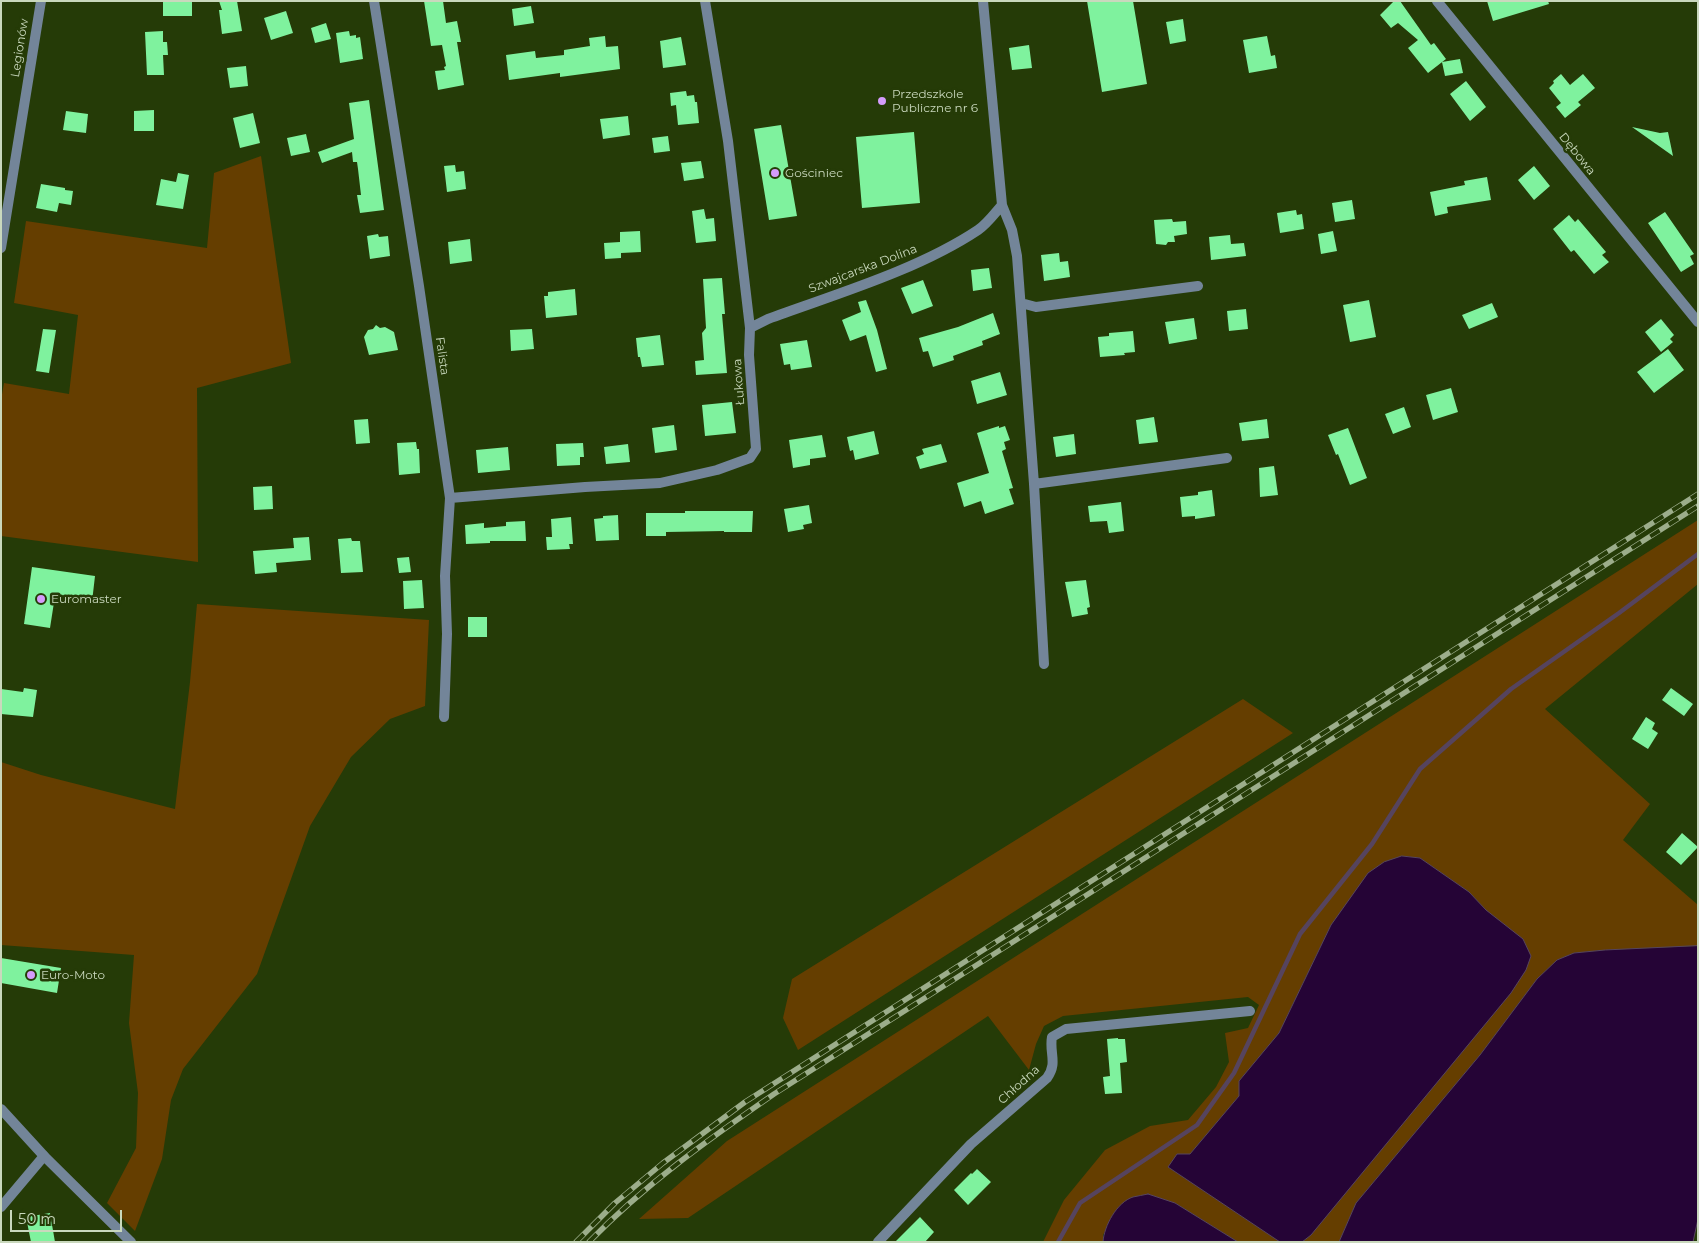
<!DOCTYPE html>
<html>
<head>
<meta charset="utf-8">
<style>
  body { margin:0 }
  #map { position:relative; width:1699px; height:1243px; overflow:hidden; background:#253b07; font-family:Montserrat,sans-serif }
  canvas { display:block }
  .frame { position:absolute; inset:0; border:2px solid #c9d8bd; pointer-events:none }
  .scale { position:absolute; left:10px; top:1210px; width:112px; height:22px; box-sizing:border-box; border:2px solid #c9d8bd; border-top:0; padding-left:6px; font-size:15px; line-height:18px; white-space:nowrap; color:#c9d8bd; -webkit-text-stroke:4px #253b07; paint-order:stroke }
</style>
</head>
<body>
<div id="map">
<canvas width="1699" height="1243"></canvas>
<div class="frame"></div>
<div class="scale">50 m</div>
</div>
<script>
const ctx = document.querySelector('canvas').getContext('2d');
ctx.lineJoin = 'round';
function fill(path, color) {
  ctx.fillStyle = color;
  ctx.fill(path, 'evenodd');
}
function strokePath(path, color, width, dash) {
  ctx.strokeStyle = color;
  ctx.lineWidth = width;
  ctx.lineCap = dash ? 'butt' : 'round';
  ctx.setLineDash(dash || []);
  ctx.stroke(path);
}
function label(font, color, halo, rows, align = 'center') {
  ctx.font = font + ' Montserrat,sans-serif';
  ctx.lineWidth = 5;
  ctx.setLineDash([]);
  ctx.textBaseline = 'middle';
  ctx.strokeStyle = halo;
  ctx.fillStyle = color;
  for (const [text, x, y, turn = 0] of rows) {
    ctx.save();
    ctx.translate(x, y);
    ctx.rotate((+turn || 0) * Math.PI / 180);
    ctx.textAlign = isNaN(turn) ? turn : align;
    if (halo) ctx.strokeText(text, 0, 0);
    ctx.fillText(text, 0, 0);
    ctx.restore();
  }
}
fill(new Path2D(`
  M 261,156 L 291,363 L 197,388 L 198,562 L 1,536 L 1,400 L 4,383 L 69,394 L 78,315 L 14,303 L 26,221 L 207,248 L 214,173 Z
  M 1698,520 L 1698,584 L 1545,709 L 1650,804 L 1623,840 L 1698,905 L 1698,946 L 1605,950 L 1574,953 L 1557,960 L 1537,979 L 1480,1055 L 1356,1203 L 1339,1242 L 1302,1242 L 1311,1235 L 1486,910 L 1469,892 L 1420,858 L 1402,856 L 1384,862 L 1331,925 L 1279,1033 L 1239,1081 L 1239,1096 L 1190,1154 L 1168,1167 L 1280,1242 L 1238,1242 L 1175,1203 L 1103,1234 L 1103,1242 L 1043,1242 L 1064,1200 L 1105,1150 L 1150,1126 L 1188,1120 L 1216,1087 L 1229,1062 L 1225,1033 L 1248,1028 L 1259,1005 L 1248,997 L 1063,1016 L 1044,1026 L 1036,1044 L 1029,1070 L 988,1016 L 688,1218 L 639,1219 L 727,1141 Z
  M 197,604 L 429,620 L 425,706 L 390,719 L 351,757 L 310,826 L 257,974 L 183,1069 L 171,1100 L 162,1159 L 135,1231 L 107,1203 L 136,1148 L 138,1093 L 129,1023 L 134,955 L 1,945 L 1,762 L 41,775 L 175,809 L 190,682 Z
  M 1243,699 L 1293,733 L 798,1050 L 783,1018 L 792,979 Z`), '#653e00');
const water = new Path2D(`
  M 1402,856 L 1420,858 L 1469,892 L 1486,910 L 1523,939 L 1531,956 L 1526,970 L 1511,993 L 1311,1235 L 1302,1242 L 1280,1242 L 1168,1167 L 1177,1154 L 1190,1154 L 1239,1096 L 1239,1081 L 1279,1033 L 1331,925 L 1368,873 L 1384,862 Z
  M 1698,946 L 1698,1219 L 1693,1242 L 1339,1242 L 1356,1203 L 1480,1055 L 1537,979 L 1557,960 L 1574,953 L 1605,950 Z
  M 1148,1194 L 1175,1203 L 1238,1242 L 1103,1242 C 1104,1226 1117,1202 1133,1197 C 1138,1196 1143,1195 1148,1194 Z`);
fill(water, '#250436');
strokePath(water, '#56445e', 1);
strokePath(new Path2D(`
  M 1058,1242 L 1080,1203 L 1197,1125 L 1234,1073 L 1300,934 L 1372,844 L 1420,769 L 1511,689 L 1619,613 L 1698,554`), '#56445e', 4.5);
fill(new Path2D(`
  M 219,1 L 237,1 L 242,31 L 222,34 L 219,10 L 222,10 Z
  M 424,1 L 443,1 L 446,23 L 457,21 L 461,42 L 457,42 L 464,85 L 438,90 L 435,71 L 445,70 L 444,67 L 446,66 L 442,45 L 431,46 Z
  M 1087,1 L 1133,1 L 1147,84 L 1102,92 Z
  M 1394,1 L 1400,1 L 1431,45 L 1434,43 L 1446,59 L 1428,73 L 1408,48 L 1418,40 L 1398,23 L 1391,28 L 1380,15 Z
  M 1487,1 L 1548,1 L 1549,4 L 1493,21 Z
  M 163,2 L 192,2 L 192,16 L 163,16 Z
  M 531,6 L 534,23 L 514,26 L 512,9 Z
  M 286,11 L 293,33 L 271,40 L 264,18 Z
  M 1183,19 L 1186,41 L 1170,44 L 1166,22 Z
  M 326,23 L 331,39 L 315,43 L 311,28 Z
  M 163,31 L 163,42 L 167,42 L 168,55 L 163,55 L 164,75 L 147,75 L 145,32 Z
  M 349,31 L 350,36 L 356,35 L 356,38 L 360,37 L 363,59 L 340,63 L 336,33 Z
  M 605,36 L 606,47 L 618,46 L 620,69 L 560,77 L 560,73 L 509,80 L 506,55 L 535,51 L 536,58 L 564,55 L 564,50 L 590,46 L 589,38 Z
  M 1267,36 L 1271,56 L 1275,55 L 1277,68 L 1249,73 L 1243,40 Z
  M 681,37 L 686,65 L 663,68 L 660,41 Z
  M 1029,45 L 1032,68 L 1012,70 L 1009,48 Z
  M 1460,59 L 1463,73 L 1445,76 L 1442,62 Z
  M 246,66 L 248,86 L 230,88 L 227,68 Z
  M 1561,74 L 1570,85 L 1583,74 L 1595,88 L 1578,102 L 1581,105 L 1565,118 L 1556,107 L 1561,103 L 1549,88 L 1554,83 L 1553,81 Z
  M 1466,81 L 1486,107 L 1470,121 L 1450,94 Z
  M 686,91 L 687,96 L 694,95 L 695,102 L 697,102 L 699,123 L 678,125 L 676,105 L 671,106 L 670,93 Z
  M 369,100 L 384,210 L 360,213 L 357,195 L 361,195 L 358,169 L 357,162 L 353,162 L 352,152 L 322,163 L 318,152 L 354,139 L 349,103 Z
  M 154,110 L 154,131 L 134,131 L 134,111 Z
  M 66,111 L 88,114 L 86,133 L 63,130 Z
  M 253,113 L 260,143 L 240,148 L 233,118 Z
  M 628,116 L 630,135 L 603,139 L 600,119 Z
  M 781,125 L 797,216 L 769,220 L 754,129 Z
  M 1632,127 L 1660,133 L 1668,132 L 1673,156 Z
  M 914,132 L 920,203 L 862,208 L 856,137 Z
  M 306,134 L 310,152 L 291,156 L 287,138 Z
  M 668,136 L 670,151 L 654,153 L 652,138 Z
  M 701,161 L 704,178 L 684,181 L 681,163 Z
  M 455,165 L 456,172 L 464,171 L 466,189 L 447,192 L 444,166 Z
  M 1534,166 L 1550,186 L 1534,200 L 1518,180 Z
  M 178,173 L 189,175 L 183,209 L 156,205 L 161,179 L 176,182 Z
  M 1487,177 L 1491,200 L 1447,207 L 1448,213 L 1435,216 L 1430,192 L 1465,185 L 1464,181 Z
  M 41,184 L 65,188 L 65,190 L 73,191 L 71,205 L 59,203 L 57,212 L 36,208 Z
  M 1352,200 L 1355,219 L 1335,222 L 1332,203 Z
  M 704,209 L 706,219 L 714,218 L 716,241 L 696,243 L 692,211 Z
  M 1296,210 L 1297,215 L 1302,214 L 1304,229 L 1280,233 L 1277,213 Z
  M 1665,212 L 1694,254 L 1690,256 L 1694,264 L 1681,272 L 1648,223 Z
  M 1569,215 L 1575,222 L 1578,219 L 1606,252 L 1602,255 L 1609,262 L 1594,274 L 1574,250 L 1571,252 L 1553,229 Z
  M 1172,219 L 1173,222 L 1186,221 L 1187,234 L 1174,236 L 1175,242 L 1168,242 L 1166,245 L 1156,244 L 1154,220 Z
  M 640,231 L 641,252 L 621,253 L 621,258 L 605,259 L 604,243 L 620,242 L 620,232 Z
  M 1333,231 L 1337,251 L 1321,254 L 1318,234 Z
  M 378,234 L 379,237 L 388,236 L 390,256 L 370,259 L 367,236 Z
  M 1230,235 L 1231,244 L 1244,243 L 1246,256 L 1211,260 L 1209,237 Z
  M 470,239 L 472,261 L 450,264 L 448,242 Z
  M 1059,253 L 1060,262 L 1068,261 L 1070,277 L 1044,281 L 1041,255 Z
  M 989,268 L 992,288 L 973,291 L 971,270 Z
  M 722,278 L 725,314 L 722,314 L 727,373 L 696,375 L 695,361 L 704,360 L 702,333 L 706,328 L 703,279 Z
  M 923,280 L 933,306 L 912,314 L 901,288 Z
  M 575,289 L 577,315 L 546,318 L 544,296 L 548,296 L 548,292 Z
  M 866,300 L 877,330 L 887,369 L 876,372 L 866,335 L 850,341 L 842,320 L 861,312 L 858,302 Z
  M 1369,300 L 1376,337 L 1350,342 L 1343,305 Z
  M 1492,303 L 1498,317 L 1469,329 L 1462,315 Z
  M 1246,309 L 1248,329 L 1229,331 L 1227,311 Z
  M 993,313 L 1000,334 L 982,341 L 983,345 L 953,356 L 954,360 L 933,367 L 928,351 L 923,352 L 919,338 L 958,327 Z
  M 1194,318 L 1197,339 L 1169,344 L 1165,322 Z
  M 1661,319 L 1674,335 L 1670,339 L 1673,342 L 1661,352 L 1645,332 Z
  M 376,325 L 380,328 L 385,327 L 394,332 L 398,350 L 369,355 L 364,337 L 368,330 L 373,329 Z
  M 43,329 L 56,330 L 49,373 L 36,371 Z
  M 532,329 L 534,349 L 511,351 L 510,330 Z
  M 1133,331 L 1135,352 L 1124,353 L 1125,355 L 1100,357 L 1098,337 L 1109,336 L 1109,333 Z
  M 660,335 L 664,365 L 642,367 L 640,357 L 638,357 L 636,338 Z
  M 807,340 L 812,367 L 791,370 L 790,364 L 784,365 L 780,344 Z
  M 1668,349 L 1684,370 L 1654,393 L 1637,372 Z
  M 1000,372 L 1007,395 L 977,404 L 971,381 Z
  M 1451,388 L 1458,412 L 1433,420 L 1426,395 Z
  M 732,402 L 736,433 L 705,436 L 702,405 Z
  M 1404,407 L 1411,427 L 1393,434 L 1385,414 Z
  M 1154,417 L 1158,442 L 1139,444 L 1136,420 Z
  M 368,419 L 370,443 L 356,444 L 354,420 Z
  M 1267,419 L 1269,438 L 1242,441 L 1239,423 Z
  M 674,425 L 677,450 L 655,453 L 652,428 Z
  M 999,426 L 999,428 L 1005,426 L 1010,440 L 1004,442 L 1006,449 L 1002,451 L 1013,488 L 1009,489 L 1014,504 L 985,514 L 981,501 L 964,507 L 957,483 L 989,473 L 977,433 Z
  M 1348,428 L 1367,478 L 1350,485 L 1338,454 L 1336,455 L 1328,435 Z
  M 874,431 L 879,454 L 855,460 L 853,450 L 850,451 L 847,437 Z
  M 1074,434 L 1076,454 L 1056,457 L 1053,437 Z
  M 822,435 L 826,457 L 810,459 L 810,465 L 793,468 L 789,440 Z
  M 416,442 L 417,449 L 419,449 L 420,473 L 399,475 L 397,443 Z
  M 583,443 L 584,457 L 580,457 L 580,465 L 557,466 L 556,444 Z
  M 628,444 L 630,462 L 606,464 L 604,447 Z
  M 941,444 L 947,462 L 920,469 L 916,457 L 924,454 L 922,449 Z
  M 508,447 L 510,470 L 478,473 L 476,450 Z
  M 1274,466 L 1278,495 L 1260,497 L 1259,468 Z
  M 272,486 L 273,509 L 254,510 L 253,487 Z
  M 1212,490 L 1215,516 L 1195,519 L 1195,516 L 1182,517 L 1180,497 L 1198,495 L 1198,492 Z
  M 1121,502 L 1124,531 L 1109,533 L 1107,521 L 1090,522 L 1088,506 Z
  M 809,505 L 812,523 L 803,525 L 804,529 L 788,532 L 784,509 Z
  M 685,511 L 753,511 L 752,532 L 724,532 L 724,531 L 666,532 L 666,536 L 646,536 L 646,513 L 685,513 Z
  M 618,515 L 619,540 L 596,541 L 594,519 L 603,518 L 603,516 Z
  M 571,517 L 573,544 L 569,544 L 570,549 L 547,550 L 546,537 L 552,537 L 551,519 Z
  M 525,521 L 526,541 L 490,541 L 490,543 L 466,544 L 465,525 L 484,523 L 484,528 L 506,526 L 506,522 Z
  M 309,537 L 311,560 L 276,563 L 277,572 L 255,574 L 253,551 L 294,548 L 293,538 Z
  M 351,538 L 352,541 L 360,541 L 363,572 L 341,573 L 338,539 Z
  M 409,557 L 411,572 L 399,573 L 397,558 Z
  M 32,567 L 95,576 L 92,602 L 55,596 L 50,628 L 24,624 Z
  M 422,580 L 424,608 L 404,609 L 403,581 Z
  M 1086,580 L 1090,607 L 1087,608 L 1088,614 L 1072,617 L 1065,582 Z
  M 468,617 L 487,617 L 487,637 L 468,637 Z
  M 24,688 L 37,690 L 33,717 L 1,714 L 1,689 L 23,692 Z
  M 1671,688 L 1693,704 L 1684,716 L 1662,700 Z
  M 1646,717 L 1655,723 L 1652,729 L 1658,733 L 1648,749 L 1632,739 Z
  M 1682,833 L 1698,847 L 1681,865 L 1666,852 Z
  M 1,958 L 61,968 L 57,993 L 1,983 Z
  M 1118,1038 L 1118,1039 L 1125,1039 L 1127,1062 L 1120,1063 L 1122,1093 L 1105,1094 L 1103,1077 L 1110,1076 L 1107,1039 Z
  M 977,1169 L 991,1182 L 968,1205 L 954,1190 L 971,1173 L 972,1174 Z
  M 50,1213 L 55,1242 L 31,1242 L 26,1217 Z
  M 920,1217 L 934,1232 L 925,1242 L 895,1242 Z`), '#7ff29e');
strokePath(new Path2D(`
  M 374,1 L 419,286 L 450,498 L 445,576 L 447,634 L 444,717
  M 1437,1 L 1698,322
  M 1002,205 L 1012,230 L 1017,256 L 1034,484 L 1044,664
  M 1021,303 L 1036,307 L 1198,286
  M 750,328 L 768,319 C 836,294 918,270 978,230 C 987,224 995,213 1002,205 L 983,1
  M 1034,484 L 1227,458
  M 450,498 L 585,487 L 660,483 L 717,470 L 750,458 L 756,449 L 749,355 L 750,328 L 728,141 L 705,1
  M 1,1207 L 44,1156
  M 878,1242 L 971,1144 L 1047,1078 C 1058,1063 1049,1053 1052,1037 L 1066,1029 L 1250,1011`), '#738599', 10);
strokePath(new Path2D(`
  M 1,248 L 41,1
  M 1,1109 L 44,1156 L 131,1242`), '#738599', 10);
const rail = new Path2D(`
  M 576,1242 L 615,1203 L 663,1163 L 745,1102 L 1698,494
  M 589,1242 C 644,1185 709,1139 774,1094 L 1698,506`);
strokePath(rail, '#9cad8b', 5.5);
strokePath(rail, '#253b07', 4, [11]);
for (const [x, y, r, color] of [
  [882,101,5,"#d49cfb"],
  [775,173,5,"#d49cfb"],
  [41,599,5,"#d49cfb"],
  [31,975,5,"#d49cfb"]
]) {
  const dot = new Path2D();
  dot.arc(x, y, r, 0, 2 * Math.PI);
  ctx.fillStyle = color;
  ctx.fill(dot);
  strokePath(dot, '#253b07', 2);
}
label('12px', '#c9d8bd', '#253b07', [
  ["Legionów",20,48,-81],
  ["Dębowa",1577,154,51],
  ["Szwajcarska Dolina",863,269,-21],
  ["Falista",442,356,82],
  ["Łukowa",739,382,-94],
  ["Chłodna",1019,1085,-42]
]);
label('12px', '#c9d8bd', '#253b07', [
  ["Przedszkole",892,94],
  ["Publiczne nr 6",892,108],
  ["Gościniec",785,173],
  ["Euromaster",51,599],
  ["Euro-Moto",41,975]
], 'left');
</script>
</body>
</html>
